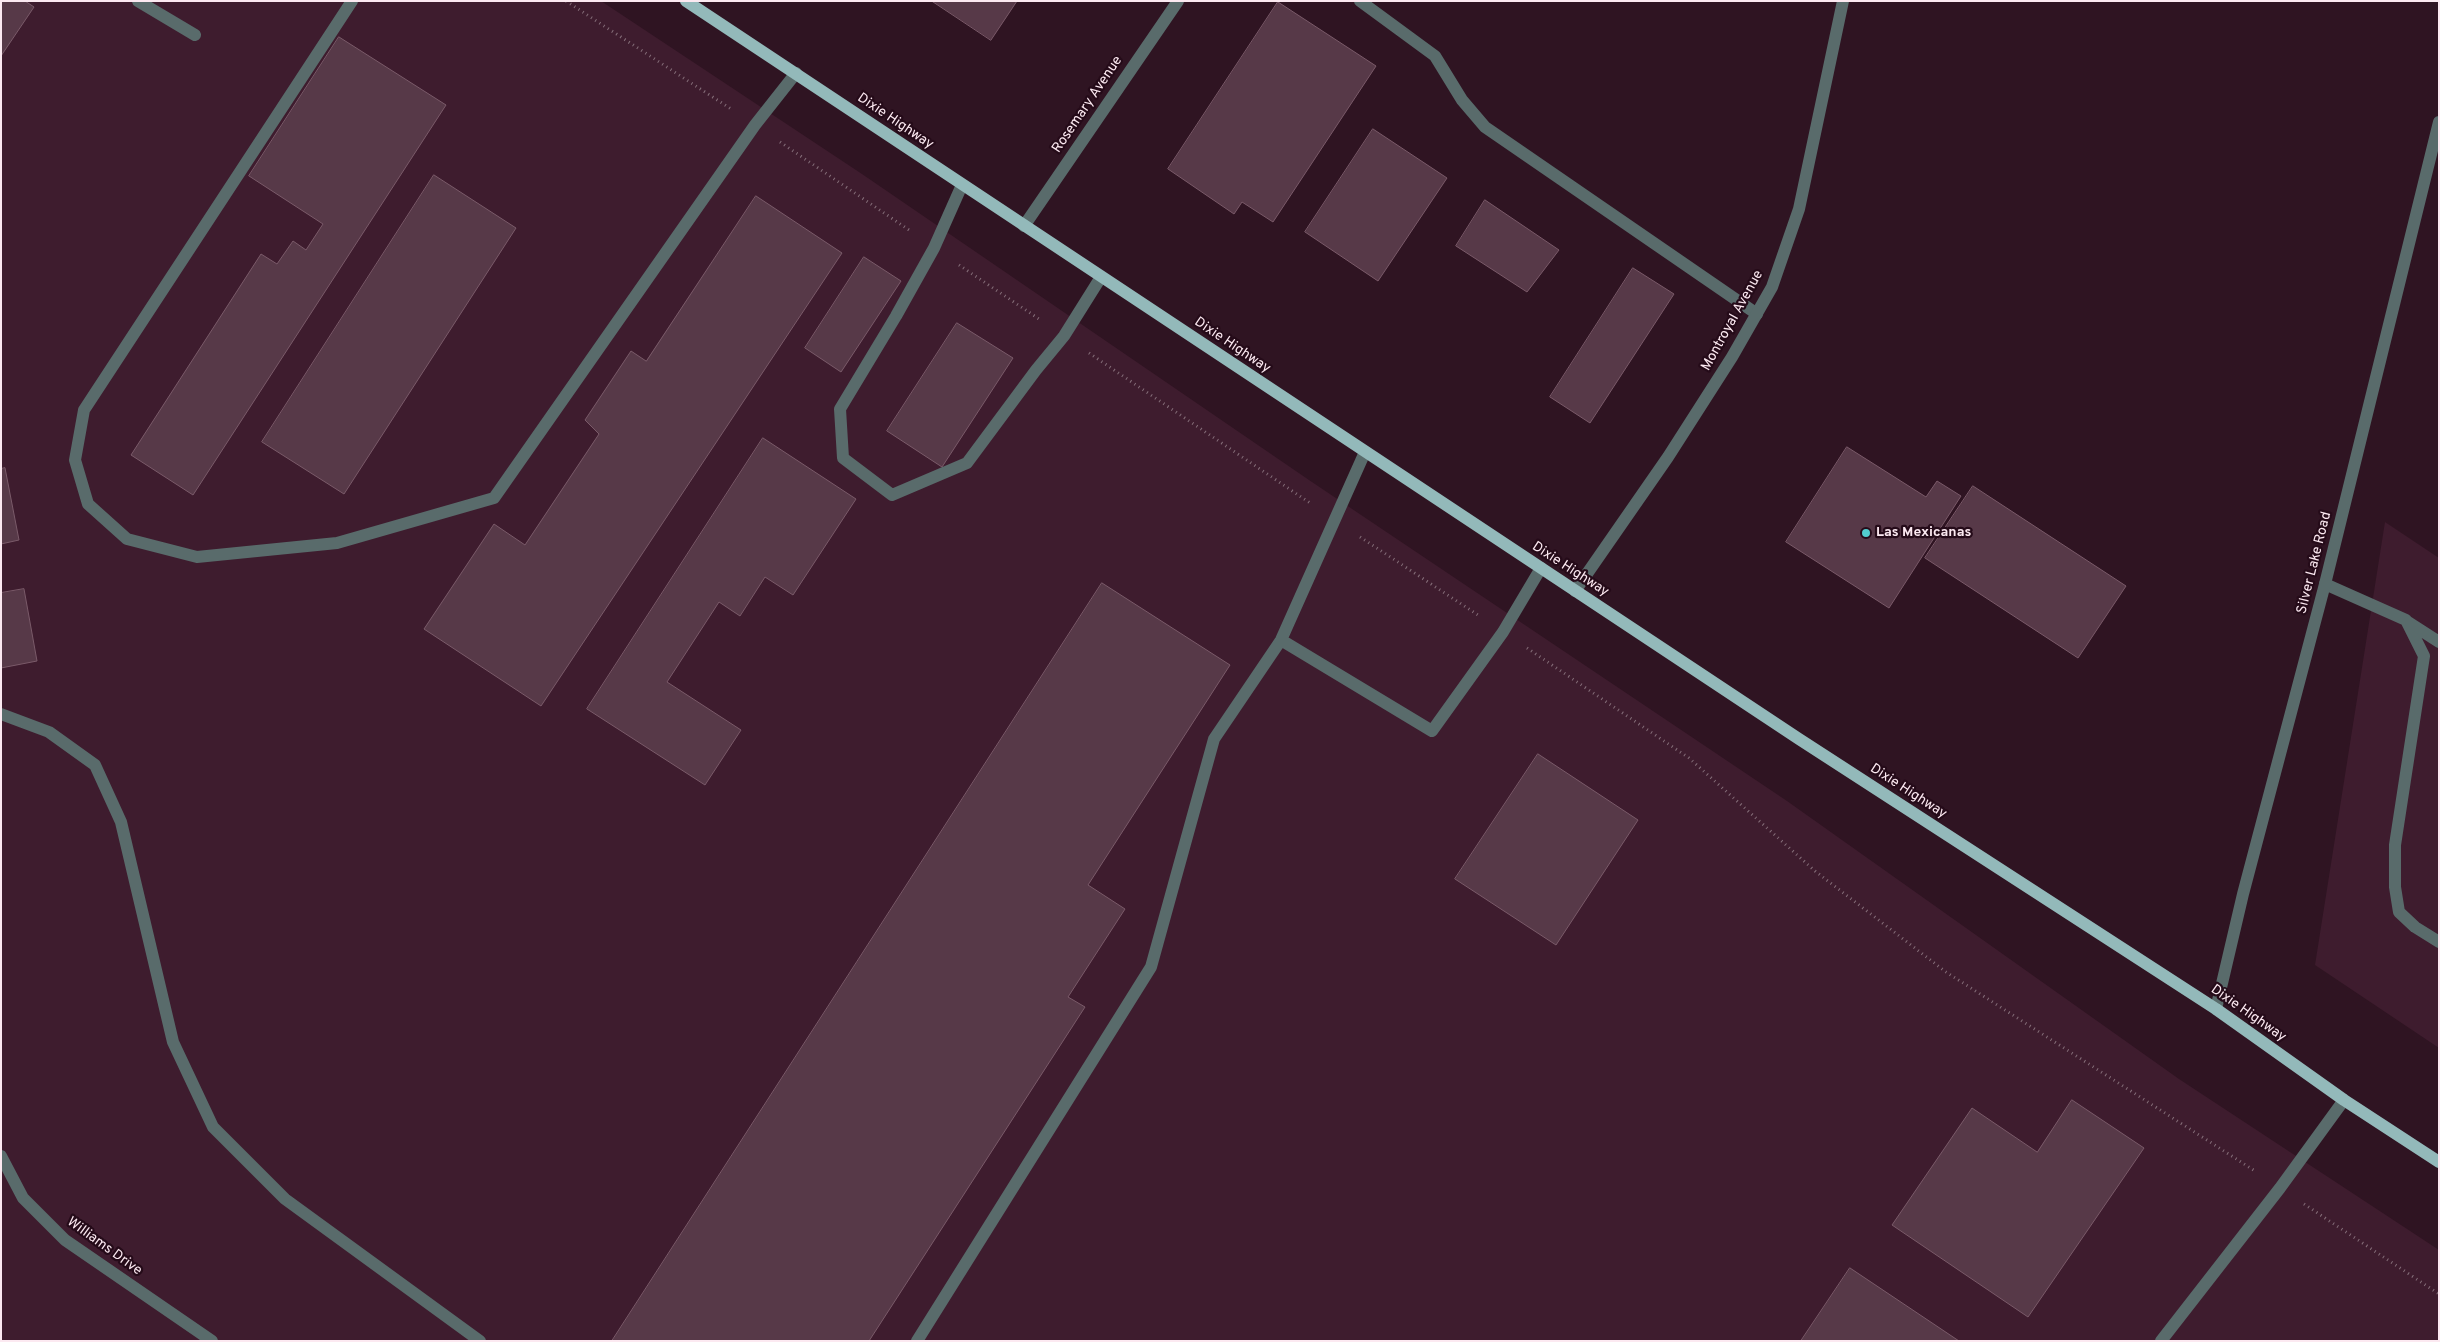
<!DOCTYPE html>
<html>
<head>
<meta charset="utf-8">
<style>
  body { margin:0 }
  #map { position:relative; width:2440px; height:1342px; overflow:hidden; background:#2f1422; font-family:Overpass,sans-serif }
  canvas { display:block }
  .frame { position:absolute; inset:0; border:2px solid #fce9f1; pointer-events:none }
</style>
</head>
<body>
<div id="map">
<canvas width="2440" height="1342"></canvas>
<div class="frame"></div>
</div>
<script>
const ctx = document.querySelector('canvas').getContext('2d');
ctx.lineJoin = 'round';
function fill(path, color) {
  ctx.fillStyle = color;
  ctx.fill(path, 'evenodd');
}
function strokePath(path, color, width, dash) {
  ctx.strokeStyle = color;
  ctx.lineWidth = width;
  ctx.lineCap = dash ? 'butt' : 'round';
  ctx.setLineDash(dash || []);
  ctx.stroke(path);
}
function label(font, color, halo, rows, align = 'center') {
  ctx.font = font + ' Overpass,sans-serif';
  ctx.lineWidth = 4.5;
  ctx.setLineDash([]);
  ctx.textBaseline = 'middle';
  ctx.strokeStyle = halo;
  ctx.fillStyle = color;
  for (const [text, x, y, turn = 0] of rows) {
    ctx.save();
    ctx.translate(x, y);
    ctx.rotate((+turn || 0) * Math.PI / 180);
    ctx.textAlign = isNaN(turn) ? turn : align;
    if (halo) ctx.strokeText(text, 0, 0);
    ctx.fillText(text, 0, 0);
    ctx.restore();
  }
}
fill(new Path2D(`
  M 1,1 L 601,1 L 862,174 L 1309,480 L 1787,801 L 2179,1079 L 2439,1250 L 2439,1341 L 1,1341 Z
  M 2385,522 L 2439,558 L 2439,1048 L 2315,965 Z`), '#3e1c2e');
const building = new Path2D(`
  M 1,1 L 25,1 L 34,7 L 1,56 Z
  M 932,1 L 1017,1 L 991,40 Z
  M 1278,2 L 1376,66 L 1273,222 L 1242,202 L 1234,214 L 1168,169 Z
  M 339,37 L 446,105 L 193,495 L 131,455 L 261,254 L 277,264 L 293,241 L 306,250 L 323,224 L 249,176 Z
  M 1373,129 L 1447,178 L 1378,281 L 1305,232 Z
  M 434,175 L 516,228 L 344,494 L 262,442 Z
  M 756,196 L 842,253 L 541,706 L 424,629 L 494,524 L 525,545 L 599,434 L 585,420 L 631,351 L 646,361 Z
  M 1485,200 L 1559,250 L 1527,292 L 1456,246 Z
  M 864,257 L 901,281 L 841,372 L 805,348 Z
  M 1633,268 L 1674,294 L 1590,423 L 1550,397 Z
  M 957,323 L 1013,358 L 942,467 L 887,431 Z
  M 763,438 L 856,499 L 793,595 L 765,577 L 740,616 L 719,602 L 667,682 L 741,730 L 705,785 L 587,709 Z
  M 1847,447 L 1926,497 L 1937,481 L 1961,496 L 1889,608 L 1786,542 Z
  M 5,468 L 19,540 L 1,544 L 1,469 Z
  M 1973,486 L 2126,586 L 2078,658 L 1925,558 Z
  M 1102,583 L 1230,665 L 1088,885 L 1125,909 L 1068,997 L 1085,1007 L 869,1341 L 612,1341 Z
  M 24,589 L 37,661 L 1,668 L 1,593 Z
  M 1538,754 L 1638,820 L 1556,945 L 1455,879 Z
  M 2072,1100 L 2144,1148 L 2028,1317 L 1892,1225 L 1972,1108 L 2037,1152 Z
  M 1850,1268 L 1959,1341 L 1801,1341 Z`);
fill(building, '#573948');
strokePath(building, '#7a5a69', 1);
strokePath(new Path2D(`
  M 566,1 L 731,109
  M 780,142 L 909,230
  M 959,265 L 1039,319
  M 1089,353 L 1310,503
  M 1360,537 L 1478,615
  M 1527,648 L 1689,758 L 1815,871 L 1946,972 L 2255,1171
  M 2304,1204 L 2439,1294`), '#856e79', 3, [1, 4]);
strokePath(new Path2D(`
  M 138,1 L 195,35
  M 352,1 L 84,410 L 75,460 L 88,504 L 127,539 L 197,557 L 337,543 L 494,498 L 755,125 L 796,73
  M 1360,1 L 1435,56 L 1462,100 L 1485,127 L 1757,314
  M 962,185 L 934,248 L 896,316 L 840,409 L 843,458 L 892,495 L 967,463 L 1036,370 L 1064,336 L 1101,277
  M 2325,584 L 2406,620 L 2424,656 L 2395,845 L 2395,887 L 2399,912 L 2415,927 L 2439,942
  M 2408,622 L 2439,642
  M 1281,640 L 1432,731 L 1503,632 L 1541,568
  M 1,714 L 49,732 L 95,765 L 121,822 L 173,1042 L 213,1127 L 285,1199 L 480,1341
  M 917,1341 L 1151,967 L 1214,739 L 1281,640 L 1365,452
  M 2161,1341 L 2280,1188 L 2344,1100`), '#596b6b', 12);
strokePath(new Path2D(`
  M 1024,226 L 1178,1
  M 1575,591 L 1668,457 L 1732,357 L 1772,287 L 1799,209 L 1843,1
  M 1,1156 L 23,1198 L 65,1240 L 212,1341`), '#596b6b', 12);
strokePath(new Path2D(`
  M 2216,1009 L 2243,894 L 2325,584 L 2439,122`), '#596b6b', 12);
strokePath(new Path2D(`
  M 686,1 L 1799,739 L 2216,1009 L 2344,1100 L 2439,1162`), '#93b9ba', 12);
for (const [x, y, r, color] of [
  [1866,533,5,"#52cdcf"]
]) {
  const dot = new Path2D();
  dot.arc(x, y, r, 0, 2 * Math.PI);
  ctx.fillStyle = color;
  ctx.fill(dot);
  strokePath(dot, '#250b19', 2);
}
label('14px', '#fce9f1', '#250b19', [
  ["Rosemary Avenue",1088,105,-56],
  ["Dixie Highway",895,122,34],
  ["Montroyal Avenue",1733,321,-61],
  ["Dixie Highway",1232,346,34],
  ["Silver Lake Road",2315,563,-76],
  ["Dixie Highway",1570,570,33],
  ["Dixie Highway",1908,792,33],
  ["Dixie Highway",2248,1014,35],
  ["Williams Drive",104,1247,36]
]);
label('bold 14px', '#fce9f1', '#250b19', [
  ["Las Mexicanas",1876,533]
], 'left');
</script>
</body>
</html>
